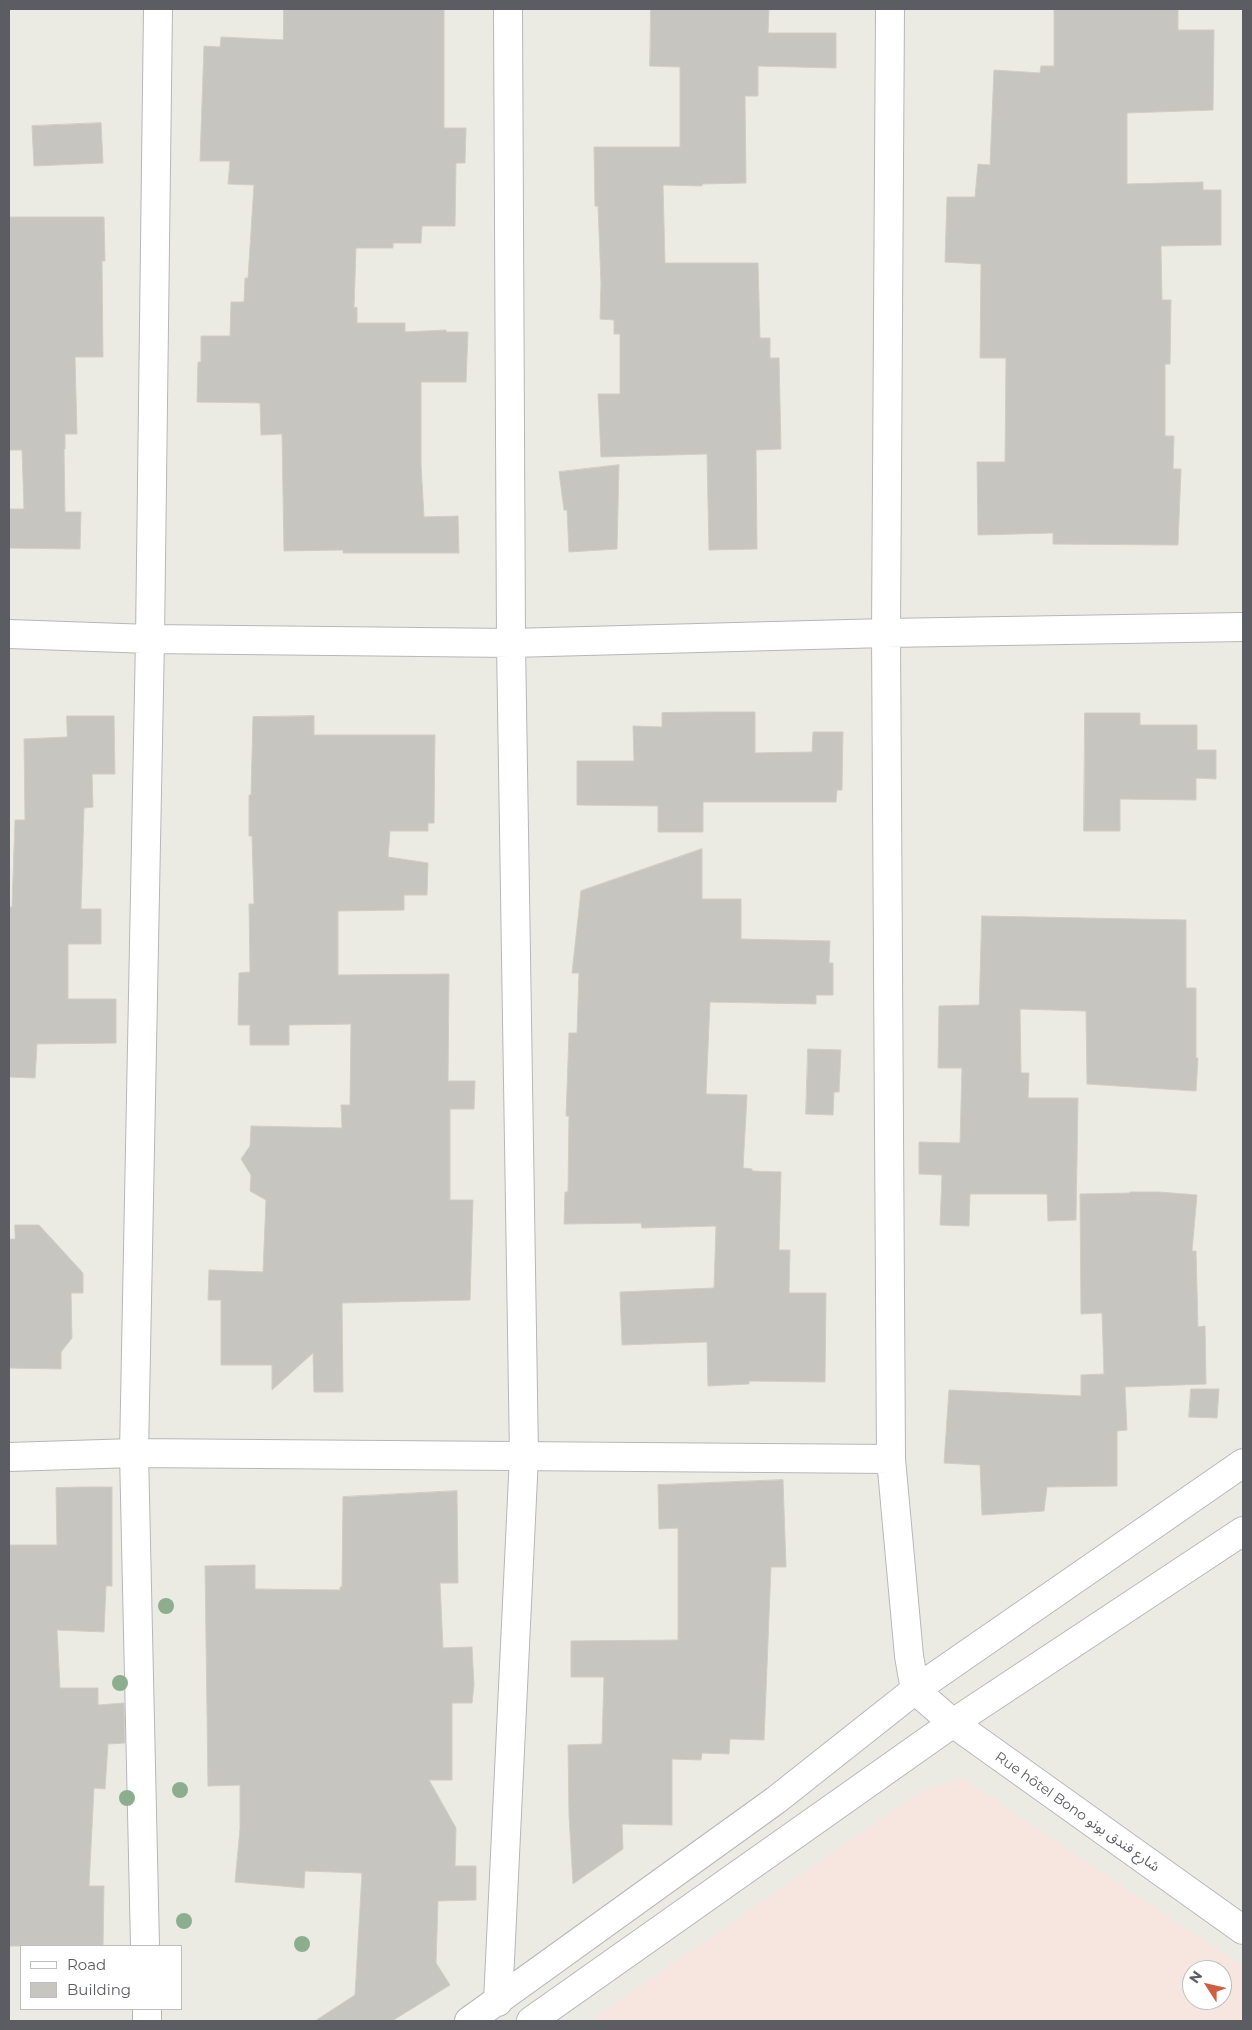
<!DOCTYPE html>
<html>
<head>
<meta charset="utf-8">
<style>
  body { margin:0 }
  #map { position:relative; width:1252px; height:2030px; overflow:hidden; background:#ecebe3; font-family:Montserrat,sans-serif }
  canvas { display:block }
  .frame { position:absolute; inset:0; border:10px solid #5b5d62; pointer-events:none }
  .legend { position:absolute; left:20px; top:1945px; width:162px; height:65px; box-sizing:border-box; background:#fff; border:1px solid #bdbec0; margin:0; padding:6px 9px; list-style:none; font-size:15px; color:#5b5d62 }
  .legend li { display:flex; align-items:center; gap:10px; height:25px }
  .legend b { width:25px; border:1px solid #bdbec0 }
  .north { position:absolute; left:1182px; top:1960px; width:50px; height:50px; box-sizing:border-box; background:#fff; border:1px solid #bdbec0; border-radius:50%; rotate:305deg; font-size:14px; font-weight:700; line-height:20px; text-align:center; color:#5b5d62 }
  .north::after { content:''; display:block; margin:auto; width:18px; height:22px; background:#d25e42; clip-path:polygon(50% 0,100% 100%,50% 72%,0 100%) }
</style>
</head>
<body>
<div id="map">
<canvas width="1252" height="2030"></canvas>
<div class="frame"></div>
<ul class="legend">
<li><b style="height:6px;background:#fff"></b>Road</li>
<li><b style="height:14px;background:#c7c5c0"></b>Building</li>
</ul>
<div class="north">N</div>
</div>
<script>
const ctx = document.querySelector('canvas').getContext('2d');
ctx.lineJoin = 'round';
function fill(path, color) {
  ctx.fillStyle = color;
  ctx.fill(path, 'evenodd');
}
function strokePath(path, color, width, dash) {
  ctx.strokeStyle = color;
  ctx.lineWidth = width;
  ctx.lineCap = dash ? 'butt' : 'round';
  ctx.setLineDash(dash || []);
  ctx.stroke(path);
}
function label(font, color, halo, rows, align = 'center') {
  ctx.font = font + ' Montserrat,"Noto Sans Arabic",sans-serif';
  ctx.lineWidth = 4;
  ctx.setLineDash([]);
  ctx.textBaseline = 'middle';
  ctx.strokeStyle = halo;
  ctx.fillStyle = color;
  for (const [text, x, y, turn = 0] of rows) {
    ctx.save();
    ctx.translate(x, y);
    ctx.rotate((+turn || 0) * Math.PI / 180);
    ctx.textAlign = isNaN(turn) ? turn : align;
    if (halo) ctx.strokeText(text, 0, 0);
    ctx.fillText(text, 0, 0);
    ctx.restore();
  }
}
fill(new Path2D(`
  M 964,1779 L 1243,1967 L 1243,2021 L 590,2021 L 923,1790 ZM 1192,1970 L 1222,1970 L 1222,2000 L 1192,2000 Z`), '#f7e5e0');
const building = new Path2D(`
  M 284,9 L 444,9 L 444,128 L 466,128 L 465,163 L 456,163 L 455,226 L 422,226 L 421,243 L 393,243 L 393,248 L 356,248 L 354,308 L 357,307 L 357,323 L 405,323 L 405,332 L 446,330 L 446,332 L 468,332 L 466,382 L 421,382 L 421,464 L 424,517 L 458,516 L 459,553 L 343,553 L 343,550 L 284,551 L 282,434 L 261,435 L 260,403 L 197,402 L 198,362 L 201,362 L 201,336 L 230,336 L 231,302 L 244,302 L 245,278 L 248,278 L 254,185 L 228,184 L 230,161 L 200,161 L 204,46 L 220,47 L 221,37 L 283,40 Z
  M 651,9 L 769,9 L 768,33 L 836,33 L 836,68 L 758,66 L 758,96 L 745,96 L 746,183 L 702,184 L 702,186 L 663,185 L 665,263 L 758,263 L 760,338 L 770,338 L 770,358 L 779,358 L 781,449 L 756,450 L 757,549 L 709,550 L 707,454 L 601,457 L 598,394 L 620,394 L 620,334 L 614,334 L 614,320 L 600,319 L 601,284 L 598,206 L 595,206 L 594,147 L 680,147 L 680,67 L 650,66 Z
  M 1178,9 L 1178,30 L 1214,30 L 1213,110 L 1127,113 L 1127,184 L 1203,182 L 1203,190 L 1221,190 L 1221,245 L 1161,246 L 1162,300 L 1171,300 L 1170,364 L 1165,364 L 1165,436 L 1174,436 L 1173,469 L 1181,469 L 1178,545 L 1053,544 L 1053,533 L 978,535 L 977,462 L 1005,462 L 1006,358 L 980,358 L 981,264 L 945,262 L 947,197 L 975,197 L 978,164 L 990,165 L 994,70 L 1040,73 L 1041,66 L 1054,66 L 1054,10 Z
  M 101,123 L 103,163 L 34,166 L 32,126 Z
  M 9,217 L 104,217 L 105,261 L 102,261 L 103,357 L 75,357 L 77,434 L 65,434 L 65,449 L 64,449 L 65,512 L 81,512 L 80,549 L 9,548 L 9,509 L 24,509 L 22,450 L 9,450 Z
  M 619,465 L 617,549 L 569,552 L 567,510 L 564,510 L 559,472 Z
  M 708,712 L 755,712 L 755,753 L 812,752 L 813,732 L 843,732 L 842,790 L 837,790 L 836,802 L 703,802 L 703,832 L 658,832 L 658,806 L 577,805 L 577,761 L 634,761 L 633,726 L 662,727 L 662,713 Z
  M 1085,713 L 1140,713 L 1140,725 L 1197,725 L 1197,750 L 1216,750 L 1216,779 L 1196,778 L 1196,800 L 1120,799 L 1120,831 L 1084,831 Z
  M 67,716 L 114,716 L 115,774 L 92,774 L 93,807 L 84,808 L 81,909 L 101,909 L 101,944 L 68,944 L 68,999 L 116,999 L 116,1043 L 37,1044 L 35,1078 L 9,1077 L 9,907 L 12,907 L 15,820 L 25,820 L 24,739 L 67,737 Z
  M 314,716 L 314,735 L 435,735 L 434,823 L 428,823 L 428,831 L 390,831 L 388,857 L 428,863 L 427,895 L 404,895 L 404,910 L 338,911 L 338,975 L 449,974 L 448,1081 L 475,1081 L 474,1109 L 450,1109 L 450,1200 L 473,1200 L 470,1300 L 342,1303 L 343,1392 L 314,1392 L 313,1353 L 272,1390 L 272,1365 L 221,1365 L 221,1300 L 208,1300 L 209,1270 L 263,1272 L 266,1200 L 250,1191 L 251,1175 L 241,1159 L 250,1146 L 251,1126 L 342,1128 L 341,1105 L 350,1105 L 351,1024 L 289,1025 L 289,1045 L 250,1045 L 250,1025 L 238,1025 L 239,973 L 250,972 L 249,904 L 254,904 L 252,836 L 249,836 L 249,795 L 251,795 L 253,717 Z
  M 702,849 L 702,899 L 741,899 L 741,939 L 830,941 L 829,963 L 833,963 L 833,995 L 816,995 L 816,1004 L 710,1002 L 706,1094 L 747,1095 L 743,1168 L 752,1169 L 752,1171 L 781,1172 L 779,1250 L 790,1250 L 789,1293 L 826,1293 L 825,1382 L 749,1381 L 749,1384 L 708,1386 L 707,1342 L 622,1345 L 620,1292 L 714,1288 L 716,1226 L 642,1228 L 641,1223 L 564,1224 L 565,1192 L 568,1192 L 569,1116 L 566,1116 L 569,1033 L 577,1033 L 579,973 L 572,973 L 581,891 Z
  M 982,916 L 1186,920 L 1186,988 L 1196,988 L 1196,1058 L 1198,1058 L 1196,1091 L 1087,1084 L 1086,1011 L 1020,1009 L 1021,1073 L 1029,1073 L 1028,1098 L 1078,1098 L 1076,1220 L 1048,1221 L 1047,1194 L 970,1194 L 969,1226 L 940,1225 L 942,1175 L 919,1174 L 919,1142 L 960,1143 L 962,1068 L 938,1068 L 939,1006 L 979,1005 Z
  M 808,1049 L 841,1050 L 839,1092 L 834,1092 L 833,1115 L 806,1114 Z
  M 1130,1192 L 1159,1192 L 1197,1195 L 1192,1251 L 1196,1251 L 1198,1327 L 1205,1326 L 1206,1384 L 1125,1387 L 1127,1430 L 1117,1431 L 1117,1486 L 1047,1487 L 1044,1511 L 982,1515 L 980,1465 L 944,1463 L 949,1390 L 1081,1396 L 1081,1375 L 1104,1374 L 1102,1313 L 1081,1314 L 1080,1194 L 1130,1193 Z
  M 15,1225 L 39,1225 L 83,1273 L 83,1293 L 71,1293 L 72,1338 L 61,1352 L 61,1369 L 9,1368 L 9,1239 L 15,1239 Z
  M 1191,1389 L 1219,1389 L 1217,1418 L 1189,1417 Z
  M 783,1480 L 786,1567 L 771,1567 L 764,1740 L 730,1739 L 729,1754 L 702,1753 L 701,1760 L 672,1759 L 672,1825 L 622,1824 L 623,1849 L 573,1884 L 569,1815 L 568,1745 L 602,1744 L 604,1677 L 571,1677 L 571,1641 L 678,1640 L 678,1528 L 659,1529 L 658,1485 Z
  M 84,1487 L 112,1487 L 112,1586 L 106,1586 L 104,1632 L 57,1630 L 60,1688 L 98,1688 L 98,1705 L 124,1703 L 125,1743 L 108,1744 L 105,1789 L 94,1788 L 89,1886 L 104,1886 L 103,1946 L 9,1946 L 9,1545 L 57,1545 L 56,1488 Z
  M 457,1491 L 458,1583 L 440,1583 L 443,1648 L 472,1647 L 474,1685 L 472,1703 L 452,1703 L 452,1780 L 429,1780 L 456,1828 L 455,1866 L 476,1866 L 476,1900 L 438,1901 L 436,1963 L 450,1985 L 392,2021 L 315,2021 L 355,1995 L 362,1873 L 305,1871 L 304,1888 L 235,1882 L 240,1829 L 240,1785 L 208,1786 L 205,1566 L 255,1565 L 255,1589 L 340,1590 L 340,1587 L 342,1587 L 343,1497 Z`);
fill(building, '#c7c5c0');
strokePath(building, '#d0cdc2', 1);
const minor = new Path2D(`
  M 890,9 L 886,633 L 891,1459 L 909,1656 L 915,1690
  M 9,634 L 150,639 L 511,643 L 886,633 L 1243,627
  M 9,1457 L 134,1453 L 891,1459
  M 915,1690 L 953,1723 L 1243,1930
  M 145,1946 L 134,1453 L 150,639 L 158,9
  M 498,2002 L 524,1456 L 511,643 L 508,9
  M 147,2009 L 147,2021
  M 469,2021 L 776,1800 L 915,1690 L 1243,1463
  M 531,2021 L 953,1723 L 1243,1531`);
strokePath(minor, '#b5b7bb', 30);
strokePath(minor, '#fff', 28);
ctx.fillStyle = '#8dae8e';
for (const [x, y] of [
  [166,1606],
  [120,1683],
  [180,1790],
  [127,1798],
  [184,1921],
  [302,1944]
]) {
  ctx.beginPath();
  ctx.arc(x, y, 8, 0, 2 * Math.PI);
  ctx.fill();
}
label('14px', '#5b5d62', '#fff', [
  ["Rue hôtel Bono شارع فندق بونو",1077,1812,35]
]);
</script>
</body>
</html>
